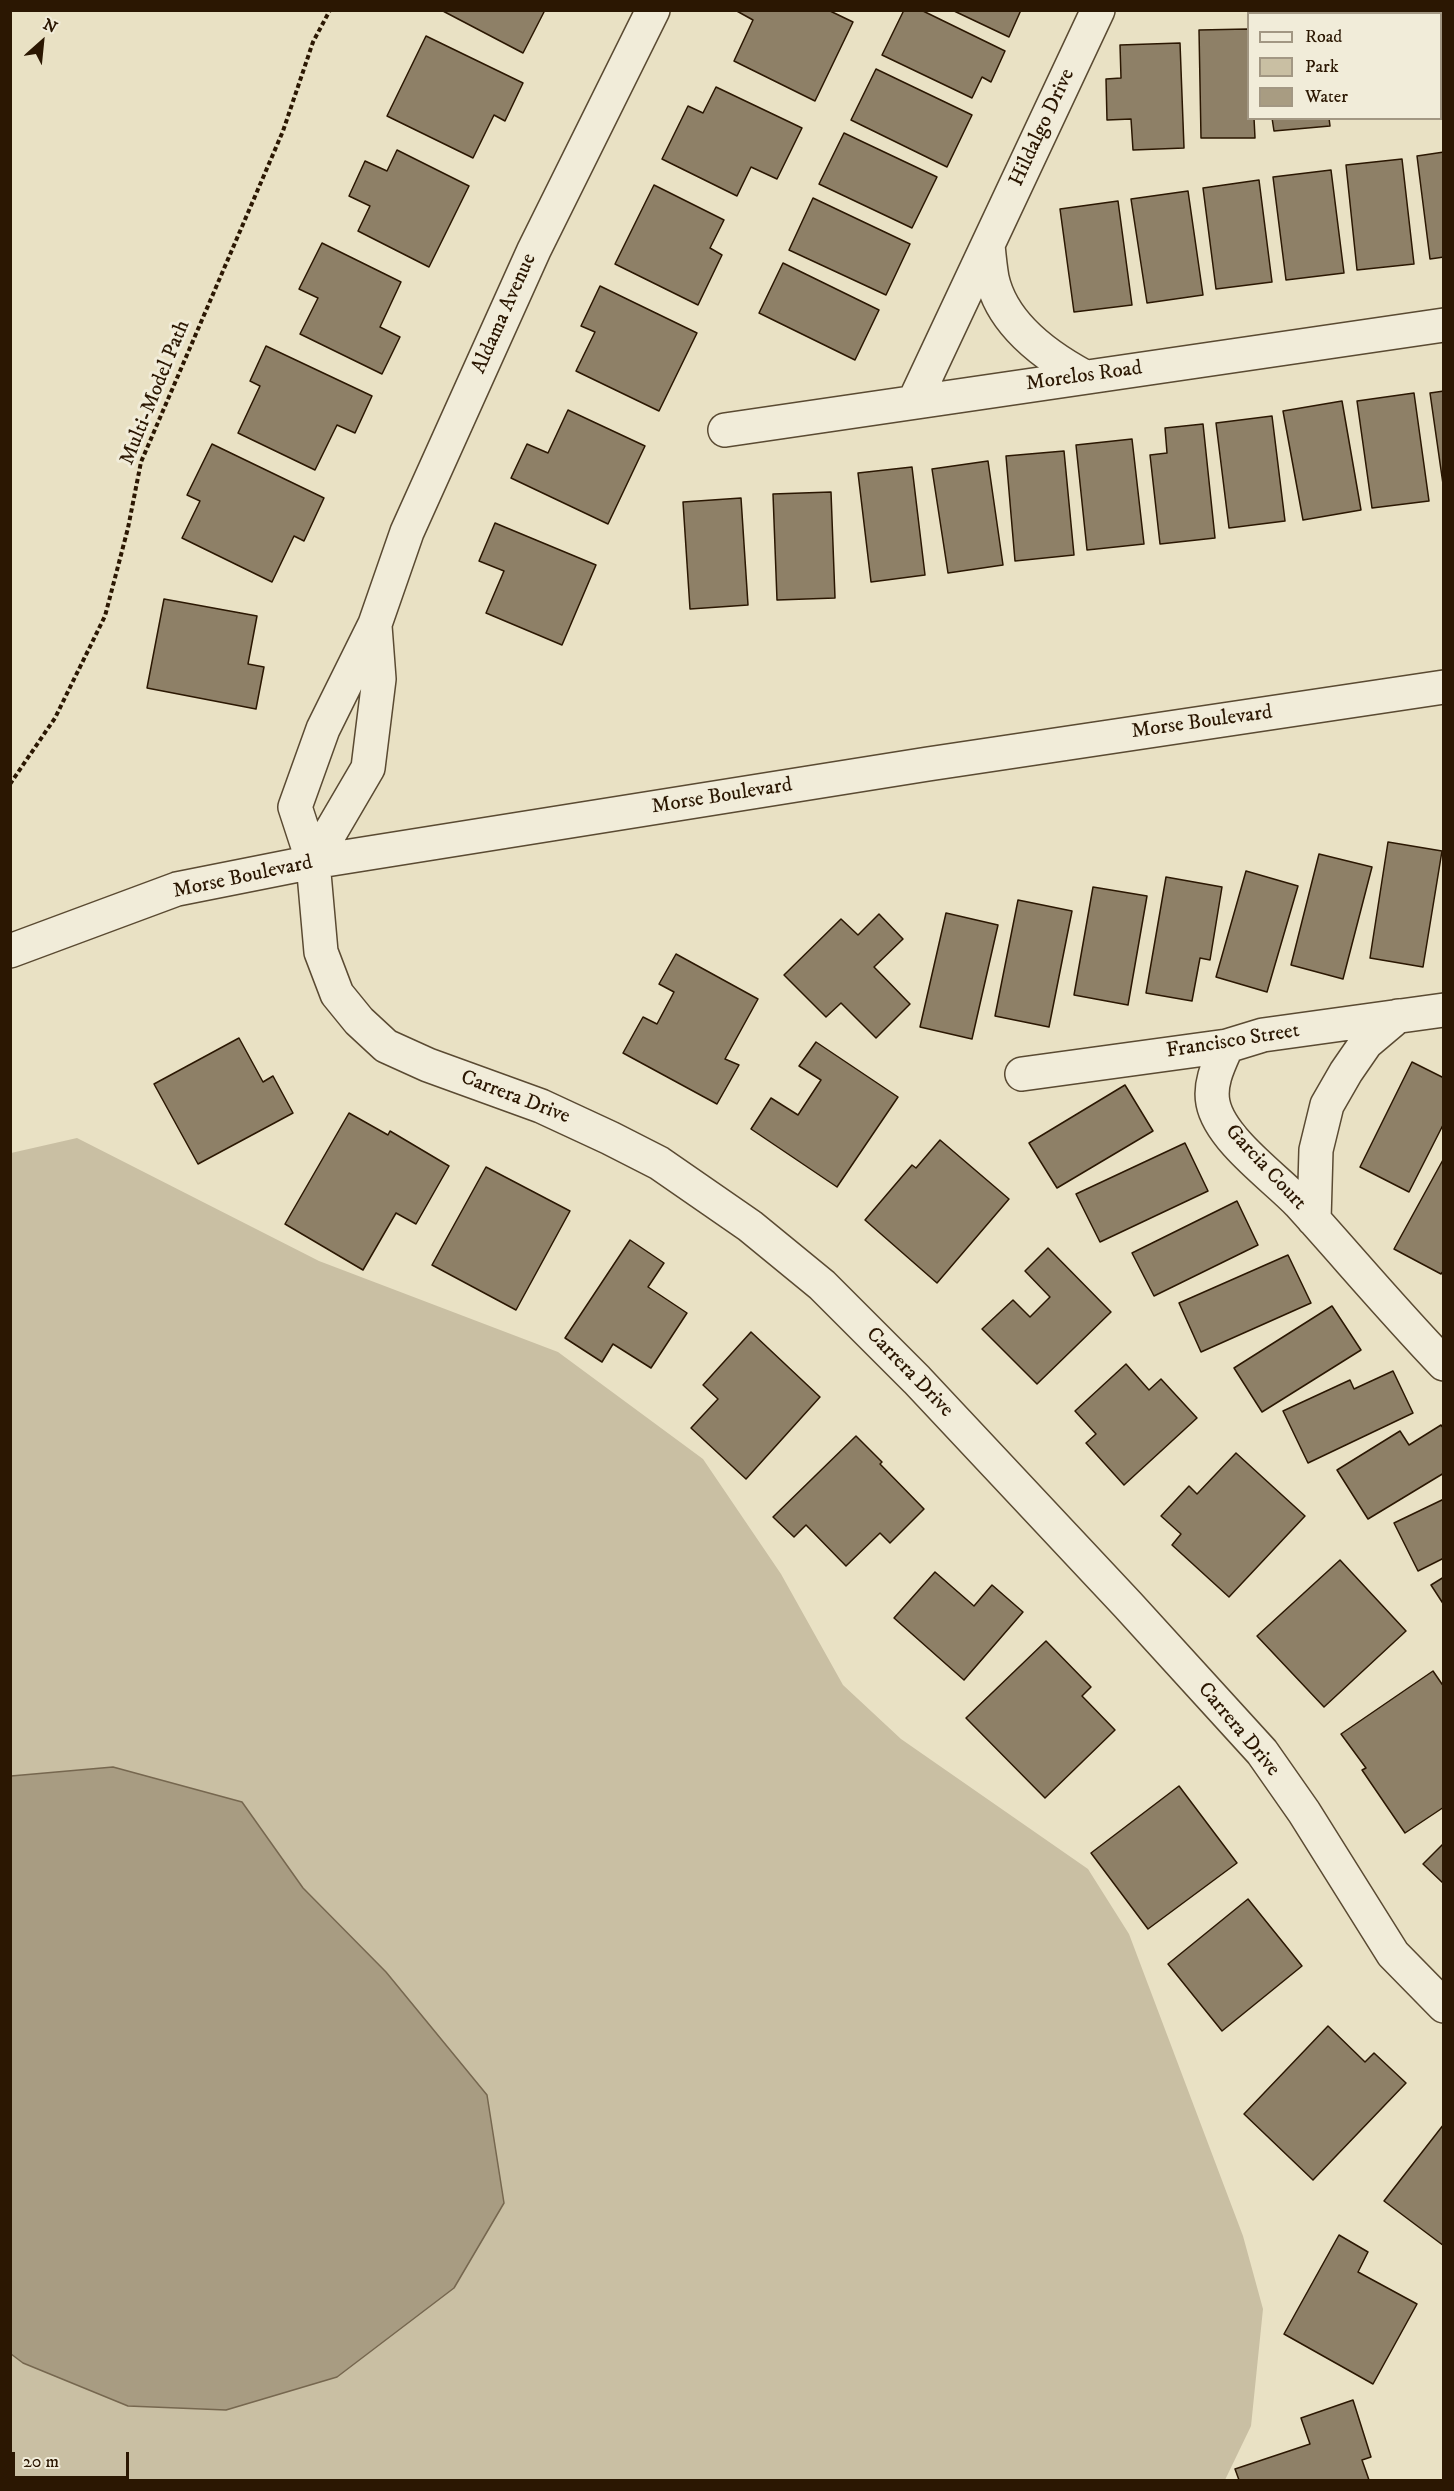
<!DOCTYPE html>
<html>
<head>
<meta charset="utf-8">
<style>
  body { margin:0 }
  #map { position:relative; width:1454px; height:2491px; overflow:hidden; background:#e9e1c4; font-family:"IM FELL DW Pica",serif }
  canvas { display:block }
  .frame { position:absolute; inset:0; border:12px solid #2b1702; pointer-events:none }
  .legend { position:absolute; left:1247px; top:12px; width:195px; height:108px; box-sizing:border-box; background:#f1ecd9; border:2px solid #a29783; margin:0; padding:8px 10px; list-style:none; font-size:18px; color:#2b1702 }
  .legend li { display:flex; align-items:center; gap:12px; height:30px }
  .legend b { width:30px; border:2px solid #a29783 }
  .north { position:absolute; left:12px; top:12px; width:60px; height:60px; -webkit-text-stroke:4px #f1ecd9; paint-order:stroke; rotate:27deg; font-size:16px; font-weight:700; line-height:24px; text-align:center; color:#2b1702 }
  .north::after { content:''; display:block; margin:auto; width:21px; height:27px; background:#2b1702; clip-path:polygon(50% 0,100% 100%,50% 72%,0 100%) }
  .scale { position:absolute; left:12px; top:2452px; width:117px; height:27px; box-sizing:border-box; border:3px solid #2b1702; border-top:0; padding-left:8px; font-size:18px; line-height:21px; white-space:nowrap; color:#2b1702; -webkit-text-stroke:4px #f1ecd9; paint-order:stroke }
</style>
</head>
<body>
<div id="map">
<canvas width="1454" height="2491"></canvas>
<div class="frame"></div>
<ul class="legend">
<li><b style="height:8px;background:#f1ecd9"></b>Road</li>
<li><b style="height:16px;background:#c9bfa3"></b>Park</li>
<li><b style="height:16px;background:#a89c82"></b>Water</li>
</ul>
<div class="north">N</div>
<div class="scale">20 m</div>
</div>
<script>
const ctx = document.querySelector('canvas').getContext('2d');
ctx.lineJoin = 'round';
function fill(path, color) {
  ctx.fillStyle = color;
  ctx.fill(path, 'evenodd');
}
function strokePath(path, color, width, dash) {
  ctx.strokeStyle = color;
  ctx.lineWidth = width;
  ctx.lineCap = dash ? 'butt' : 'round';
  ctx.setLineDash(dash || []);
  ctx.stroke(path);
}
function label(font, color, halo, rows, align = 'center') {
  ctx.font = font + ' "IM FELL DW Pica",serif';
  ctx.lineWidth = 6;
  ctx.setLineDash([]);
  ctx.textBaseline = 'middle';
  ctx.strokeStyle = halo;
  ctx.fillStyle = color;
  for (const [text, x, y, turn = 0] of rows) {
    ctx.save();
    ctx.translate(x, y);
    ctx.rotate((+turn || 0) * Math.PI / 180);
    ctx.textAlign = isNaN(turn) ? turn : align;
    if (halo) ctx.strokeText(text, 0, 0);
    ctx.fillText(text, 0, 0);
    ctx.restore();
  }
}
fill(new Path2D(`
  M 77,1138 L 319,1261 L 558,1352 L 703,1459 L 781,1574 L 843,1685 L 901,1739 L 1088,1869 L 1129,1934 L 1243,2236 L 1263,2309 L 1251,2426 L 1225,2480 L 11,2480 L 10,2354 L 23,2363 L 128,2406 L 386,1972 L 303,1888 L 242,1802 L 113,1767 L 11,1776 L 11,1153 Z`), '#c9bfa3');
const water = new Path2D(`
  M 113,1767 L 242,1802 L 303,1888 L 386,1972 L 487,2095 L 504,2203 L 454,2288 L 337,2377 L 226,2410 L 128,2406 L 23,2363 L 11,2354 L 11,1776 Z`);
fill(water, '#a89c82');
strokePath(water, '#76674f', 1.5);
const building = new Path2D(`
  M 441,10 L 545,10 L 523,53 Z
  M 735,10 L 828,10 L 853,22 L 815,101 L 734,61 L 753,20 Z
  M 904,10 L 921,10 L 1005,51 L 991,82 L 982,77 L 972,98 L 882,55 Z
  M 952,10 L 1021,10 L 1009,37 Z
  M 1409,10 L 1444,10 L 1444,107 L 1440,107 L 1440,14 L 1409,14 Z
  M 1248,29 L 1248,118 L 1254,118 L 1255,138 L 1201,138 L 1199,30 Z
  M 426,36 L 523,83 L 505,121 L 494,115 L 473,158 L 387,116 Z
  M 1180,43 L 1184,148 L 1133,150 L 1131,119 L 1107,120 L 1106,79 L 1121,78 L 1120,45 Z
  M 876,69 L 972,115 L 947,167 L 851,120 Z
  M 716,87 L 802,128 L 777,179 L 751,167 L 737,196 L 662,159 L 688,106 L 703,113 Z
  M 1272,118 L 1329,118 L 1330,126 L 1274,131 Z
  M 844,133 L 937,177 L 912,228 L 819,184 Z
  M 397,150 L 469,186 L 429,267 L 358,231 L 370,206 L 349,196 L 365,161 L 387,171 Z
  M 1444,152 L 1444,257 L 1430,259 L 1417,156 Z
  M 1402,159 L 1414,264 L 1357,270 L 1346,165 Z
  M 1331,170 L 1344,273 L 1286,280 L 1273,177 Z
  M 1259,180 L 1272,282 L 1216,289 L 1203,188 Z
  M 654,185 L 724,220 L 710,248 L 722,255 L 698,305 L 615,264 Z
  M 1188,191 L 1203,295 L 1147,303 L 1131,199 Z
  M 813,198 L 910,244 L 886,295 L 789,250 Z
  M 1118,201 L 1132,305 L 1074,312 L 1060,209 Z
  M 322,243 L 401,282 L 380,327 L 400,337 L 382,374 L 300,334 L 318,298 L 299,289 Z
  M 783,263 L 879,310 L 855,360 L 759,313 Z
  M 600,286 L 697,333 L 659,411 L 576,371 L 595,332 L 581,326 Z
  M 266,346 L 372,396 L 355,433 L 337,425 L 315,470 L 238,433 L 260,386 L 250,381 Z
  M 1444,391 L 1444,491 L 1430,393 Z
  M 1414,393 L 1429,501 L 1372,508 L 1357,401 Z
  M 1342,401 L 1361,510 L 1303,520 L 1283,411 Z
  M 568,410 L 645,446 L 608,524 L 511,478 L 527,444 L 548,453 Z
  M 1272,416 L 1285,521 L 1229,528 L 1216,423 Z
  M 1203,424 L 1215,538 L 1160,544 L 1150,455 L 1167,453 L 1165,428 Z
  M 1132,439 L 1144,544 L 1087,550 L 1076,445 Z
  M 212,444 L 324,498 L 304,541 L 294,536 L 272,582 L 182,538 L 200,501 L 187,495 Z
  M 1064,451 L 1074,555 L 1015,561 L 1006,456 Z
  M 988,461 L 1003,565 L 948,573 L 932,469 Z
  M 912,467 L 925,575 L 871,582 L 858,473 Z
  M 831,492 L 835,598 L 777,600 L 773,494 Z
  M 741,498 L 748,605 L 690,609 L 683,502 Z
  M 495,523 L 596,565 L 562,645 L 486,613 L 504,571 L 479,561 Z
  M 164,599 L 257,616 L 248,664 L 264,667 L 256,709 L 147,688 Z
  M 1388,842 L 1442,851 L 1423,967 L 1370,958 Z
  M 1319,854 L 1372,867 L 1343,979 L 1291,965 Z
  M 1246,871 L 1298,886 L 1267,992 L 1216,977 Z
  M 1166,877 L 1222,887 L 1210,960 L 1200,958 L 1192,1001 L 1146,993 Z
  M 1093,887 L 1147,896 L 1128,1005 L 1074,995 Z
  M 1018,900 L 1072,911 L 1049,1027 L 995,1016 Z
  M 946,913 L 998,925 L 972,1039 L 920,1027 Z
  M 879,914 L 903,939 L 874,967 L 910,1004 L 876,1038 L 841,1003 L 826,1017 L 784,975 L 841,919 L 858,935 Z
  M 676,954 L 758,999 L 725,1059 L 739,1065 L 717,1104 L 623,1053 L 643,1017 L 657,1024 L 674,992 L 659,984 Z
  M 239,1038 L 263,1082 L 273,1076 L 293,1113 L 198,1164 L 154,1084 Z
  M 816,1042 L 898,1097 L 837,1187 L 751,1129 L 771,1098 L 798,1115 L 821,1080 L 799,1066 Z
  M 1412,1062 L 1444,1078 L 1444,1123 L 1409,1192 L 1360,1167 Z
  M 1125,1085 L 1153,1131 L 1057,1188 L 1029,1143 Z
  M 349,1113 L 388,1135 L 390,1131 L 449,1166 L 416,1224 L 396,1213 L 363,1270 L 285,1224 Z
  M 940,1140 L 1009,1199 L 937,1283 L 865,1220 L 912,1165 L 916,1168 Z
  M 1185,1143 L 1208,1191 L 1100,1242 L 1076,1194 Z
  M 1444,1158 L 1444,1270 L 1441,1274 L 1394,1249 Z
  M 486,1167 L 570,1211 L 516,1310 L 432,1265 Z
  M 1237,1201 L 1258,1245 L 1154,1296 L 1132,1253 Z
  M 630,1240 L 664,1263 L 648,1287 L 687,1313 L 651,1368 L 613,1344 L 602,1362 L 565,1338 Z
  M 1048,1248 L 1111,1312 L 1037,1384 L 982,1329 L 1013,1300 L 1030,1317 L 1050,1297 L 1025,1271 Z
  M 1288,1255 L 1311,1303 L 1201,1352 L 1179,1303 Z
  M 1332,1306 L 1361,1350 L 1262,1412 L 1234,1368 Z
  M 751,1332 L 820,1397 L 746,1479 L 691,1428 L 718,1399 L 703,1385 Z
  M 1126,1364 L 1149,1390 L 1161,1379 L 1197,1418 L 1124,1485 L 1086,1443 L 1096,1434 L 1075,1411 Z
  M 1393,1371 L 1413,1413 L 1308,1463 L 1283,1411 L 1350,1380 L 1354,1389 Z
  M 1441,1425 L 1444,1429 L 1444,1473 L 1368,1519 L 1337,1470 L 1400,1431 L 1409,1445 Z
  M 856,1436 L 882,1462 L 880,1464 L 924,1509 L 890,1543 L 880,1533 L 846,1566 L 806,1525 L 794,1537 L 773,1517 Z
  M 1236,1453 L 1305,1516 L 1229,1597 L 1172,1545 L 1181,1534 L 1161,1516 L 1189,1486 L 1197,1494 Z
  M 1444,1499 L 1444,1558 L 1418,1571 L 1394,1523 Z
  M 1340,1560 L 1406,1631 L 1324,1707 L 1257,1636 Z
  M 935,1572 L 974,1606 L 992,1585 L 1023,1612 L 964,1680 L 894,1618 Z
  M 1444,1577 L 1444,1605 L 1431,1585 Z
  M 1046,1641 L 1091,1687 L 1082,1696 L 1115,1730 L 1045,1798 L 966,1718 Z
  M 1433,1671 L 1444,1687 L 1444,1807 L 1405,1833 L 1362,1770 L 1366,1768 L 1341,1734 Z
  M 1179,1786 L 1237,1863 L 1148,1929 L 1091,1853 Z
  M 1444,1843 L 1444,1884 L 1423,1864 Z
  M 1248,1899 L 1302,1966 L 1222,2031 L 1168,1964 Z
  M 1328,2026 L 1365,2062 L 1374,2053 L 1406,2083 L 1313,2180 L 1244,2114 Z
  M 1444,2124 L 1444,2246 L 1384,2201 Z
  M 1339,2235 L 1368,2252 L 1358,2272 L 1417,2304 L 1373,2384 L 1284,2334 Z
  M 1353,2400 L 1371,2457 L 1362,2460 L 1369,2480 L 1239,2480 L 1235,2469 L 1310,2444 L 1301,2418 Z`);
fill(building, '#8e8067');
strokePath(building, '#2b1702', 1.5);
const minor = new Path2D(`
  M 653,10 L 534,250 L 407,532 L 375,624 L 323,729 L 295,807 L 313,862 L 321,952 L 337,994 L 359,1021 L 386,1046 L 428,1065 L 541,1106 L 610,1138 L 659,1163 L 750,1226 L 822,1285 L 917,1380 L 1128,1605 L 1262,1752 L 1304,1812 L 1393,1954 L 1444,2006
  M 988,245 C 989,256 990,267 992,278 C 1002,324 1046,356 1085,377
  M 914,402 L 1098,10
  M 725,430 L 1444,325
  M 313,862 L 368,768 L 379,679 L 375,626
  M 10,951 L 177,889 L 313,862 L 928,764 L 1444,687
  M 1227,1046 C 1219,1064 1209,1083 1213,1103 C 1220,1139 1274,1177 1299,1203 C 1347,1256 1394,1312 1444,1364
  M 1022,1074 L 1227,1046 L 1263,1035 L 1444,1010
  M 1314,1220 L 1316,1150 L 1327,1105 L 1346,1072 L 1366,1043 L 1398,1016`);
strokePath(minor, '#5a4a32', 36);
strokePath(new Path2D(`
  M 10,784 L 55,718 L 105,616 L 128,528 L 141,462 L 283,131 L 313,42 L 330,10`), '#2b1702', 4, [4.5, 3]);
strokePath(minor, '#f1ecd9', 33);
label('21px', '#2b1702', '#f1ecd9', [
  ["Hildalgo Drive",1043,128,-65],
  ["Aldama Avenue",505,314,-66],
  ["Morelos Road",1084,377,-8],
  ["Multi-Model Path",156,393,-68],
  ["Morse Boulevard",1202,723,-8],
  ["Morse Boulevard",722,797,-9],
  ["Morse Boulevard",243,878,-12],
  ["Francisco Street",1233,1042,-9],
  ["Carrera Drive",515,1098,21],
  ["Garcia Court",1265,1168,47],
  ["Carrera Drive",909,1373,46],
  ["Carrera Drive",1238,1730,50]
]);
</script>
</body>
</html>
